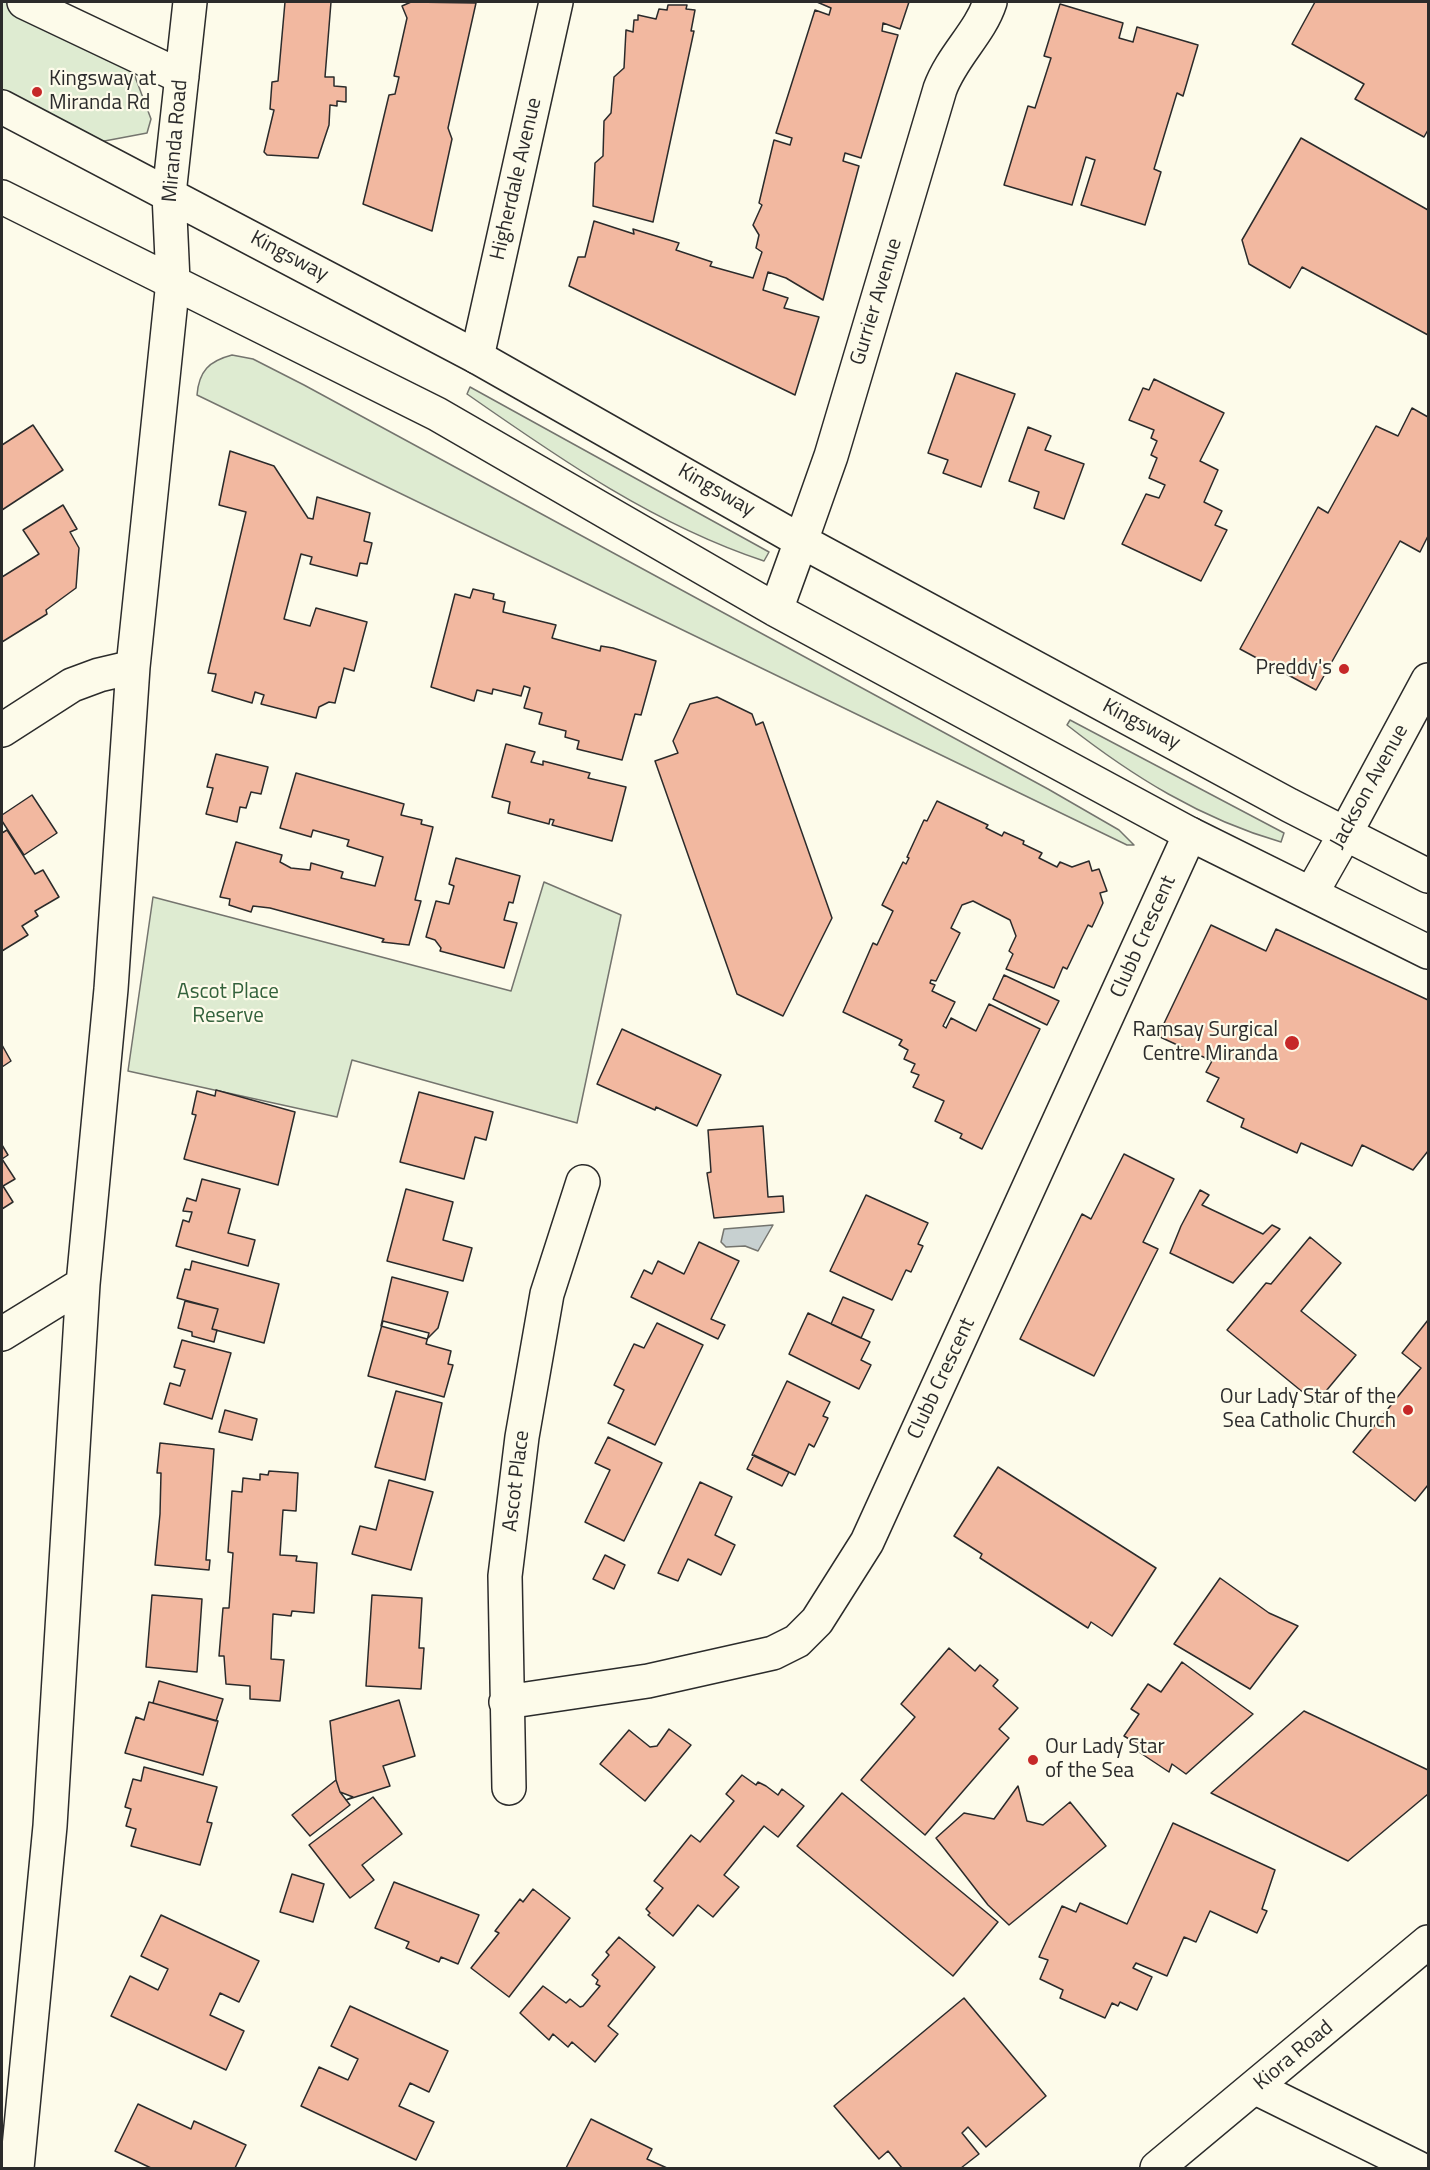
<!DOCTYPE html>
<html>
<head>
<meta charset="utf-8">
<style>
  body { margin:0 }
  #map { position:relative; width:1430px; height:2170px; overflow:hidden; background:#fdfbea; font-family:"Titillium Web",sans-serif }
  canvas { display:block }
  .frame { position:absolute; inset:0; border:3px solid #2b2b2b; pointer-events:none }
</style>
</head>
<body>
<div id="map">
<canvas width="1430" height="2170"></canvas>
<div class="frame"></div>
</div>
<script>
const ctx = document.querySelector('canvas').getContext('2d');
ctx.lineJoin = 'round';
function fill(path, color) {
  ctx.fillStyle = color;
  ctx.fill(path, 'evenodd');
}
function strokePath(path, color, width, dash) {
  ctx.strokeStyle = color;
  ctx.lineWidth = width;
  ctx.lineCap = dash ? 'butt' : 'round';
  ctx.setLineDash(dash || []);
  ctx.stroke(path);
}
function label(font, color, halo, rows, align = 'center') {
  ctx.font = font + ' "Titillium Web",sans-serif';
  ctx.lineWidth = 4.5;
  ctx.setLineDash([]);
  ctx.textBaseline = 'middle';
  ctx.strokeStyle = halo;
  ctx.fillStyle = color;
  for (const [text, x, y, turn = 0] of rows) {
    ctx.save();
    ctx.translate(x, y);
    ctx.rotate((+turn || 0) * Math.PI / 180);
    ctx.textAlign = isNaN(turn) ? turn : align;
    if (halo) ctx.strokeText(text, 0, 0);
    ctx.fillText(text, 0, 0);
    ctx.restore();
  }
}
const green = new Path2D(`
  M 2,2 L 24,2 L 125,50 L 151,119 L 147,133 L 78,146 L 2,107 Z
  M 232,355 L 253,359 L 304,385 L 1048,789 L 1119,830 L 1134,845 L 1127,845 C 816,697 508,543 197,395 C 199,371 209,361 232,355 Z
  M 470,387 L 769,552 L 764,561 C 655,525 560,459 467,394 Z
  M 1070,720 L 1284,833 L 1281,842 C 1201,819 1132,776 1067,725 Z
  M 544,882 L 621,915 L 577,1123 L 352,1060 L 337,1117 L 128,1071 L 153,897 L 511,991 Z`);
fill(green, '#deebd1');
strokePath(green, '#74746e', 1.5);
const water = new Path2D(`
  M 773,1225 L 758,1251 L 745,1246 L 726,1247 L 721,1242 L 724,1229 Z`);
fill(water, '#c7d0d0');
strokePath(water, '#74746e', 1.5);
const building = new Path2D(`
  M 285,2 L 331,2 L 325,77 L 334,77 L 334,86 L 346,87 L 346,102 L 337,101 L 337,106 L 330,105 L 329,125 L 318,158 L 267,155 L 264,152 L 274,110 L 270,109 L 272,82 L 278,81 Z
  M 411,2 L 476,3 L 448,128 L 452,139 L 432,231 L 363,204 L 389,95 L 395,94 L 399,77 L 394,76 L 407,18 L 402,6 Z
  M 817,2 L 909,2 L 900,29 L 883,23 L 882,31 L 898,35 L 861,158 L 845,153 L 843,161 L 859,166 L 823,300 L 786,278 L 768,272 L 763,290 L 788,298 L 784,308 L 819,317 L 795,395 L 569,286 L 578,257 L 585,257 L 594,221 L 634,234 L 633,229 L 679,243 L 676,250 L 712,262 L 710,266 L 753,278 L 762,252 L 756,248 L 759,235 L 753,225 L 762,205 L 759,203 L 774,140 L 790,145 L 792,138 L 776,133 L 815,10 L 829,15 L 831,8 Z
  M 1315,2 L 1428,2 L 1428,130 L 1424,137 L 1355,99 L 1364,84 L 1292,44 Z
  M 1060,4 L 1123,23 L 1119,38 L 1133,42 L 1137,27 L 1198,45 L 1183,96 L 1177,93 L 1154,169 L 1161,172 L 1145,225 L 1081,205 L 1095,160 L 1086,157 L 1072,205 L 1004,185 L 1028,106 L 1035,108 L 1051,58 L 1044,56 Z
  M 668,5 L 687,5 L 686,9 L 695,10 L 691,31 L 694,31 L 653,222 L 593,206 L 595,163 L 603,156 L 604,121 L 611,113 L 614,77 L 624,68 L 626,30 L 633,32 L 634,20 L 638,20 L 638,15 L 656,19 L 659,9 L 667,10 Z
  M 1301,138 L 1428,210 L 1428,335 L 1302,267 L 1290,288 L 1249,264 L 1242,240 Z
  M 956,373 L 1015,394 L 981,487 L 943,473 L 948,460 L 928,453 Z
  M 1154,379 L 1224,413 L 1200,461 L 1218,470 L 1204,502 L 1222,511 L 1215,525 L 1227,530 L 1201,581 L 1122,544 L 1146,494 L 1159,498 L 1165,485 L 1149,478 L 1157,458 L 1151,455 L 1157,441 L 1151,438 L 1154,430 L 1129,420 L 1143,388 L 1149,390 Z
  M 1412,408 L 1428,417 L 1428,536 L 1420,552 L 1400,541 L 1316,690 L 1240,649 L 1318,507 L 1328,513 L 1376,426 L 1398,436 Z
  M 33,425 L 63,470 L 2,510 L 2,445 Z
  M 1028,427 L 1051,436 L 1045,450 L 1084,464 L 1064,519 L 1034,508 L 1039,492 L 1009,481 Z
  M 230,451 L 274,466 L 308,518 L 313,519 L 317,497 L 370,513 L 364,541 L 372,543 L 367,564 L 360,563 L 357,576 L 310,564 L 312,557 L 301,554 L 284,619 L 310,626 L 316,608 L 367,622 L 354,671 L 344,668 L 335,703 L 329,702 L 319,707 L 316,718 L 261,704 L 264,695 L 255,692 L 252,703 L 212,691 L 216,674 L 208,673 L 246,512 L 219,505 Z
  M 63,505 L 77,529 L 70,532 L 79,548 L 76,588 L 46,610 L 47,614 L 2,642 L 2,577 L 39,554 L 23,530 Z
  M 473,589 L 494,594 L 493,599 L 505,602 L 503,612 L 556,625 L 552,638 L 600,651 L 601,646 L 613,648 L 656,661 L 641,715 L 635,714 L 622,760 L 577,749 L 579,741 L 565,737 L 566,731 L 539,724 L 542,713 L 524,708 L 530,688 L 524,686 L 521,696 L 493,689 L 492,694 L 477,690 L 474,701 L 431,687 L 455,594 L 470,598 Z
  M 717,697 L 752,714 L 756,725 L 763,722 L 832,918 L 783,1016 L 737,994 L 655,761 L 678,753 L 673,741 L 690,704 Z
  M 506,744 L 535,752 L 531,762 L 543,765 L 543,761 L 590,773 L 588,778 L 626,787 L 612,841 L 552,825 L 554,820 L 550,819 L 549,824 L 508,813 L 510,802 L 492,797 Z
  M 216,754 L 268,767 L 261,794 L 251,792 L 246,808 L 240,807 L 237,822 L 206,814 L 213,788 L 207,787 Z
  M 296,773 L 404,804 L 401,815 L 422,820 L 421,824 L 433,827 L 415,900 L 421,901 L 409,945 L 382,942 L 384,939 L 270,908 L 253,906 L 251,912 L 229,905 L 230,899 L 220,897 L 236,842 L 282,855 L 280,862 L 291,868 L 310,870 L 311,863 L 343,872 L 341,878 L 375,886 L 383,857 L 347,846 L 349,840 L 313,830 L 311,837 L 280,828 Z
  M 32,795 L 57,833 L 24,855 L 2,821 L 2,815 Z
  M 937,801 L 988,825 L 986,828 L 1002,836 L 1004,832 L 1024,841 L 1023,844 L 1042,853 L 1039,858 L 1057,867 L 1060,862 L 1072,867 L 1089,861 L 1092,871 L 1099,869 L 1107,891 L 1100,893 L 1103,903 L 1092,927 L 1088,925 L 1067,969 L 1063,967 L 1054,988 L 1006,969 L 1013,954 L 1009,951 L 1016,936 L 1010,920 L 973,901 L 962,905 L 951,928 L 960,933 L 936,981 L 931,980 L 930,983 L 935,985 L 932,991 L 955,1002 L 943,1026 L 946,1028 L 951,1018 L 976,1031 L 989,1004 L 1040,1029 L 982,1149 L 960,1138 L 962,1134 L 935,1121 L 944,1101 L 913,1087 L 919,1075 L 911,1072 L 915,1064 L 904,1059 L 908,1050 L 899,1045 L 902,1040 L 843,1012 L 873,943 L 877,945 L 893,911 L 882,905 L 903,862 L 906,864 L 909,858 L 907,857 L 924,820 L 927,821 Z
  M 7,830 L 35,874 L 43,870 L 59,897 L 35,911 L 38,916 L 22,926 L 28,935 L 2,951 L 2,833 Z
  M 456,858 L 520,876 L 513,903 L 509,902 L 504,920 L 517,923 L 504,968 L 440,951 L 441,948 L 435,940 L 426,937 L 436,901 L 449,904 L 454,886 L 449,884 Z
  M 1211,925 L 1266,951 L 1276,929 L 1428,1000 L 1428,1151 L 1413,1170 L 1362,1145 L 1352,1166 L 1301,1143 L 1297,1153 L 1241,1127 L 1244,1119 L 1207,1101 L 1219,1078 L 1206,1072 L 1212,1061 L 1158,1036 Z
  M 1004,975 L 1059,1001 L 1047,1025 L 993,999 Z
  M 622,1029 L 721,1075 L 697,1126 L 656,1107 L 655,1110 L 597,1084 Z
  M 2,1045 L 11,1061 L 2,1067 Z
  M 216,1090 L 295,1112 L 278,1185 L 184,1159 L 196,1115 L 192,1114 L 197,1091 L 215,1096 Z
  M 419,1092 L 493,1112 L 486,1140 L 475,1137 L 464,1179 L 400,1162 Z
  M 763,1126 L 768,1197 L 783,1196 L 784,1212 L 714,1218 L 707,1173 L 711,1172 L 708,1130 Z
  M 2,1145 L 8,1155 L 2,1159 L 15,1179 L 3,1186 L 13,1202 L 2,1209 Z
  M 1124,1154 L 1174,1179 L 1143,1242 L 1158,1249 L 1094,1376 L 1020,1339 L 1082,1214 L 1091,1219 Z
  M 202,1179 L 240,1189 L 228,1233 L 255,1240 L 248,1266 L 176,1246 L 183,1220 L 189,1222 L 192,1212 L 183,1211 L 187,1198 L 196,1201 Z
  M 406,1189 L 453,1202 L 443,1240 L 472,1248 L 463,1281 L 387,1261 Z
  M 1200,1190 L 1209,1195 L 1202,1205 L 1263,1234 L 1272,1225 L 1280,1229 L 1233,1283 L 1170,1253 L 1181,1226 Z
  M 866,1195 L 928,1223 L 918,1244 L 923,1246 L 911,1272 L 906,1270 L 892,1300 L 830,1271 Z
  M 1310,1237 L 1341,1263 L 1301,1311 L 1356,1355 L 1316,1403 L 1227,1330 L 1266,1283 L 1271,1284 Z
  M 699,1242 L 739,1261 L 711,1319 L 725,1325 L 718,1339 L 631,1297 L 644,1270 L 652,1274 L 658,1261 L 684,1274 Z
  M 192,1261 L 279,1284 L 264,1343 L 212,1329 L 218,1309 L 177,1298 L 185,1269 L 190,1270 Z
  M 392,1277 L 448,1292 L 438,1328 L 427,1339 L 381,1326 Z
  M 843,1297 L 874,1310 L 861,1338 L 831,1324 Z
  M 185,1301 L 218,1309 L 212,1329 L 217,1330 L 214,1342 L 192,1336 L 192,1332 L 178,1328 Z
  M 808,1313 L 870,1342 L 861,1360 L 871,1365 L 859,1389 L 789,1354 Z
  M 1428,1320 L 1428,1485 L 1415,1501 L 1353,1452 L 1421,1368 L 1402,1353 Z
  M 383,1321 L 429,1333 L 426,1344 L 451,1351 L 448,1364 L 453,1365 L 444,1397 L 368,1376 Z
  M 657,1323 L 703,1345 L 655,1445 L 608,1423 L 624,1390 L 614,1385 L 634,1344 L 644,1348 Z
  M 182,1340 L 231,1353 L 212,1419 L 164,1404 L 170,1383 L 180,1386 L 185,1370 L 174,1367 Z
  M 787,1381 L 830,1402 L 823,1416 L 828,1418 L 814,1447 L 809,1444 L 795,1475 L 752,1455 Z
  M 396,1391 L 442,1403 L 425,1480 L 375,1467 Z
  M 225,1410 L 257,1419 L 252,1440 L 219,1432 Z
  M 608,1437 L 662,1463 L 624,1541 L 585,1522 L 610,1470 L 595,1463 Z
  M 160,1443 L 214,1449 L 206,1560 L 210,1560 L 209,1570 L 155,1565 L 160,1514 L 161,1473 L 157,1473 Z
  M 754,1455 L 789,1472 L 782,1486 L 747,1469 Z
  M 998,1467 L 1156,1568 L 1112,1636 L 1091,1622 L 1088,1628 L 980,1558 L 982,1554 L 954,1536 Z
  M 269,1471 L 298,1473 L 296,1511 L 283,1510 L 280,1555 L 297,1556 L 296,1561 L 317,1563 L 314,1613 L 292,1611 L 291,1616 L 273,1614 L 271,1659 L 284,1660 L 280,1701 L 250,1699 L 250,1686 L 226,1684 L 224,1656 L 219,1656 L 223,1608 L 229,1608 L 233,1553 L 228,1552 L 232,1491 L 242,1492 L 243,1478 L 260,1480 L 260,1474 L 268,1475 Z
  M 389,1480 L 433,1492 L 411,1570 L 352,1554 L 360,1526 L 376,1530 Z
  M 700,1482 L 732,1497 L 715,1535 L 735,1545 L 721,1575 L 688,1559 L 678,1581 L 658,1573 Z
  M 605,1555 L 625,1565 L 614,1589 L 593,1579 Z
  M 1220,1578 L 1269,1613 L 1298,1626 L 1250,1689 L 1174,1644 Z
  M 152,1595 L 202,1599 L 197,1672 L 146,1667 Z
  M 372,1595 L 422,1598 L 419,1648 L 424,1648 L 421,1689 L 366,1686 Z
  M 949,1648 L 975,1671 L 980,1665 L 998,1680 L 993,1686 L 1018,1708 L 999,1729 L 1009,1738 L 925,1835 L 861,1780 L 915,1717 L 901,1704 Z
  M 1182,1662 L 1253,1714 L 1186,1774 L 1172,1764 L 1169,1772 L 1136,1750 L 1139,1745 L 1124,1736 L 1139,1714 L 1131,1709 L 1148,1684 L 1161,1692 Z
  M 159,1681 L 223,1699 L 216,1721 L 153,1703 Z
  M 399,1700 L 415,1756 L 383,1766 L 390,1786 L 346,1800 L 353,1797 L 340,1792 L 336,1780 L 330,1721 Z
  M 149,1702 L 218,1721 L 203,1775 L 125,1753 L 136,1717 L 144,1720 Z
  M 1304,1711 L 1428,1770 L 1428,1794 L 1348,1861 L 1211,1793 Z
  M 669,1729 L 691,1745 L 645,1801 L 600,1764 L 629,1730 L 650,1747 L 657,1746 Z
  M 144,1767 L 217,1787 L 207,1822 L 212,1823 L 200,1865 L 131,1846 L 136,1829 L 126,1826 L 131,1809 L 125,1807 L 133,1779 L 141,1781 Z
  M 742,1775 L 756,1785 L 758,1782 L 766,1786 L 778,1795 L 782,1789 L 804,1806 L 778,1837 L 764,1826 L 724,1875 L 739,1887 L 713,1917 L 698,1905 L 673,1936 L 648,1915 L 650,1913 L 646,1909 L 663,1888 L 654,1881 L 691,1835 L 700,1842 L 734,1801 L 726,1794 Z
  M 336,1780 L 340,1792 L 350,1805 L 310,1836 L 292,1815 Z
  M 1018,1786 L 1027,1821 L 1043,1825 L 1070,1802 L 1106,1846 L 1009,1925 L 988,1905 L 936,1838 L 964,1813 L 994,1819 Z
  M 842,1793 L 998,1922 L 953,1976 L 797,1846 Z
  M 373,1797 L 402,1834 L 362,1865 L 374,1880 L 350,1898 L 309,1845 Z
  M 1173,1823 L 1275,1870 L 1262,1909 L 1267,1911 L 1257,1933 L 1210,1911 L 1196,1942 L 1184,1937 L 1167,1976 L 1136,1963 L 1133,1968 L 1152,1977 L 1137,2010 L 1120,2002 L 1118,2006 L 1112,2003 L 1105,2018 L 1060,1998 L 1063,1990 L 1040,1979 L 1048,1960 L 1039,1957 L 1062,1906 L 1076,1912 L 1080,1903 L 1127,1924 Z
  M 292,1874 L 324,1884 L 313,1922 L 280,1912 Z
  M 394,1882 L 479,1915 L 458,1964 L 441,1957 L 439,1962 L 406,1948 L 409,1942 L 375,1928 Z
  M 533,1889 L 570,1918 L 509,1997 L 471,1968 L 499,1933 L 495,1931 L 520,1899 L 523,1902 Z
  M 161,1915 L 259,1961 L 239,2002 L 220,1993 L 210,2015 L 244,2031 L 226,2070 L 111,2016 L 130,1976 L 158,1990 L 168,1969 L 141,1956 Z
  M 619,1937 L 655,1967 L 608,2026 L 618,2034 L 595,2062 L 572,2042 L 568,2047 L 553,2034 L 549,2040 L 520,2013 L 543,1986 L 566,2003 L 570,1999 L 580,2007 L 583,2006 L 600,1986 L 596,1984 L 598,1980 L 592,1975 L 609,1955 L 606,1952 Z
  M 964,1998 L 1046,2096 L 986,2147 L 968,2127 L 962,2133 L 979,2154 L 961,2168 L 902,2168 L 888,2151 L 879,2159 L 834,2106 Z
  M 350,2006 L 448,2051 L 429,2092 L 410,2083 L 399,2106 L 434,2122 L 416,2160 L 301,2106 L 319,2067 L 348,2080 L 358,2059 L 331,2046 Z
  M 138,2104 L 191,2129 L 194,2121 L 246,2145 L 235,2168 L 151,2168 L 115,2151 Z
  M 591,2119 L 652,2149 L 647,2159 L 667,2168 L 566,2168 Z`);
fill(building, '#f2b8a0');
strokePath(building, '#2b2b2b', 1.5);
const minor = new Path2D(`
  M 24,2 L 182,77
  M 169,194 L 190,2
  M 477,357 L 556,2
  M 801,541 L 831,456 L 940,89 C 952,56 980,33 990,2
  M 2,730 L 72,685 L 99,675 L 133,667
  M 1345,834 L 1428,680
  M 2,1334 L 83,1284
  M 506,1702 L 648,1681 L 773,1653 L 797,1641 L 817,1621 L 867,1542 L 1190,834
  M 509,1788 L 505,1576 L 522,1437 L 547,1294 L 583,1182
  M 1256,2088 L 1418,2168
  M 17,2168 L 50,1826 L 83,1284 L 111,989 L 133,667 L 173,281`);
const major = new Path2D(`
  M 2,107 L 477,357 L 801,541 L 1289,805 L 1428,876
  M 169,194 L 173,281
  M 2,197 L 437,414 L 776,610 L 1190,834 L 1428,952
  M 776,610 L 801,541
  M 1311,894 L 1345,834
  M 1157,2168 L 1428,1942`);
strokePath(minor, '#2b2b2b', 36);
strokePath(major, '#2b2b2b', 36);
strokePath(minor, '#fdfbea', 33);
strokePath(major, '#fdfbea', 33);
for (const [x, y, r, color] of [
  [37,92,6,"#c62828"],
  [1344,669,6,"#c62828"],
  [1292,1043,8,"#c62828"],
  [1408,1410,6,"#c62828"],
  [1033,1760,6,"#c62828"]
]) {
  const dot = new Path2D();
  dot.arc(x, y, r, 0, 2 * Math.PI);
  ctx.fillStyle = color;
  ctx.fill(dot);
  strokePath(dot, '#fdfbea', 2);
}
label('21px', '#2b2b2b', '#fdfbea', [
  ["Kingsway at",49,80,"left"],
  ["Miranda Rd",49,104,"left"],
  ["Preddy's",1332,669],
  ["Ramsay Surgical",1278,1031],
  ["Centre Miranda",1278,1055],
  ["Our Lady Star of the",1396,1398],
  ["Sea Catholic Church",1396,1422],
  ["Our Lady Star",1045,1748,"left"],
  ["of the Sea",1045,1772,"left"]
], 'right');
label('21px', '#2b2b2b', '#fdfbea', [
  ["Miranda Road",176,141,-85],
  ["Higherdale Avenue",517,179,-77],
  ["Kingsway",289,257,28],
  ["Gurrier Avenue",877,302,-73],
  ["Kingsway",716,491,30],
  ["Kingsway",1141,725,28],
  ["Jackson Avenue",1370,787,-61],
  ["Clubb Crescent",1144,937,-66],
  ["Clubb Crescent",942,1379,-65],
  ["Ascot Place",517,1481,-83],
  ["Kiora Road",1294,2056,-40]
]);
label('21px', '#34623c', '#fdfbea', [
  ["Ascot Place",228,993],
  ["Reserve",228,1017]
]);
</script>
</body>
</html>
